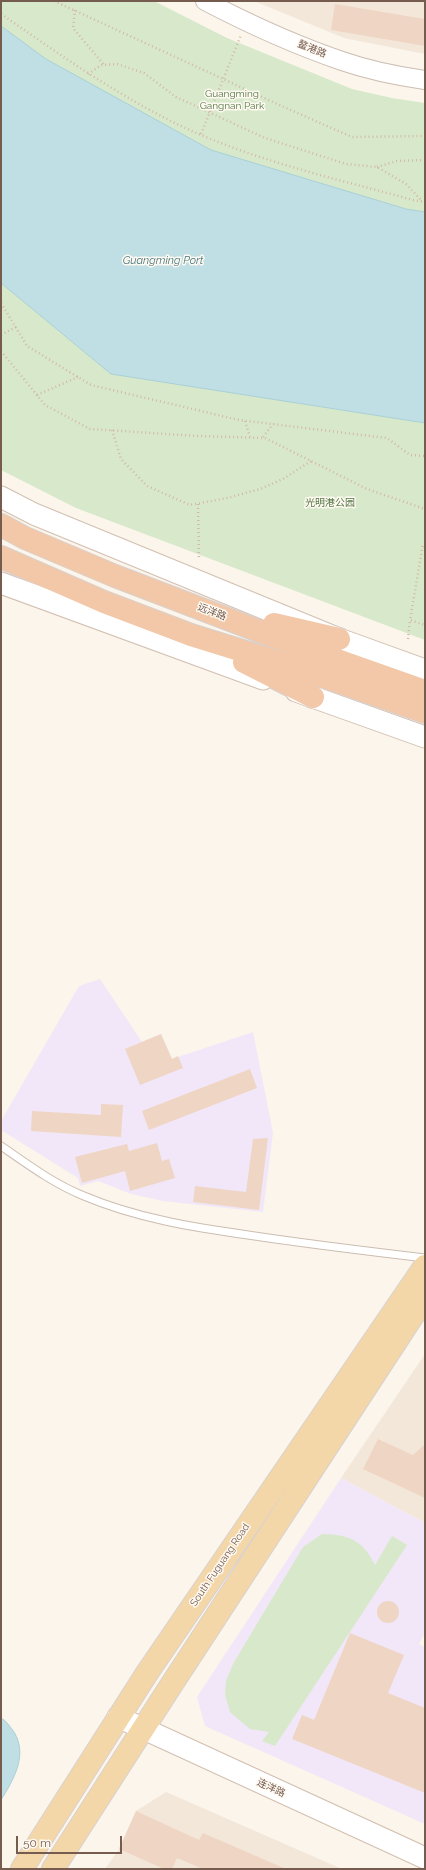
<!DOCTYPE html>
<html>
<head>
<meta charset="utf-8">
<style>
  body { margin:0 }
  #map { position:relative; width:426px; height:1870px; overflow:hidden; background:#fbf5eb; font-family:Raleway,sans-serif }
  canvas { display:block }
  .frame { position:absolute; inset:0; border:2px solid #755c4f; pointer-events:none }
  .scale { position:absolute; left:16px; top:1836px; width:106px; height:18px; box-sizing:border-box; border:2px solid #755c4f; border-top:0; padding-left:5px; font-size:12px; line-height:14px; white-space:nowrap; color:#755c4f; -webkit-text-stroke:3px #fef9f1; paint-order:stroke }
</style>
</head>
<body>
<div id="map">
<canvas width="426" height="1870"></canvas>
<div class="frame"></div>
<div class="scale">50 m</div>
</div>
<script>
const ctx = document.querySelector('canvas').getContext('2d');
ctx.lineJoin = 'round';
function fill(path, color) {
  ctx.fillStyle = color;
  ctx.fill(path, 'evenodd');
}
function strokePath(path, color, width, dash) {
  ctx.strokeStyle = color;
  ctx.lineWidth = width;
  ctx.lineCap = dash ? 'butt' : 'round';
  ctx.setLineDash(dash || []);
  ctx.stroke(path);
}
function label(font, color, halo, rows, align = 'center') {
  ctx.font = font + ' Raleway,"Noto Sans SC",sans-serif';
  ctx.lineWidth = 3;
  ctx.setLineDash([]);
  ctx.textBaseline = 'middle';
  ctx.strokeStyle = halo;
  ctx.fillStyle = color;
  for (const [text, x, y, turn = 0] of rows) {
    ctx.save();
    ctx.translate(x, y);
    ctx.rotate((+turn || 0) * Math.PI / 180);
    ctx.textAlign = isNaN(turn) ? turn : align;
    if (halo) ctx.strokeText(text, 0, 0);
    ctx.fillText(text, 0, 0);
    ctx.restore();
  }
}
fill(new Path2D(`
  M 254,1 L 425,1 L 425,54 L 344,38 Z
  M 425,1354 L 425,1523 L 341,1478 Z
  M 166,1792 L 342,1869 L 105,1869 L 119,1849 L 136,1811 Z`), '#f3e7da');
fill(new Path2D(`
  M 100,979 L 142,1042 L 161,1034 L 172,1059 L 253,1032 L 273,1133 L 263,1212 L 163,1201 L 131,1194 L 98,1181 L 80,1186 L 78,1178 L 1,1130 L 1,1121 L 79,986 Z
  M 341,1478 L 425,1523 L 425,1633 L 419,1644 L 425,1647 L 425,1824 L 205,1726 L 197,1697 Z`), '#f2e7f8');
fill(new Path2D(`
  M 1,1 L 154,1 L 227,38 L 352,89 L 392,98 L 425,103 L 425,212 L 406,209 L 211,150 L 46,59 L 1,26 Z
  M 1,283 L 111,374 L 425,423 L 425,640 L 76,508 L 1,470 Z
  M 322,1534 C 349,1535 362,1539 375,1565 L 392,1536 L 407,1545 L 275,1746 L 262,1741 L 269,1732 L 250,1729 L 230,1712 L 225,1695 L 226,1681 L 233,1664 L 303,1547 Z`), '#d7e9ca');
const water = new Path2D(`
  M 1,26 L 46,59 L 211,150 L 406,209 L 425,212 L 425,423 L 111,374 L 1,283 Z
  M 1,1718 C 7,1721 10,1727 14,1732 C 28,1755 14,1779 1,1800 Z`);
fill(water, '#c0dfe4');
strokePath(water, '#a7cfd5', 1);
fill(new Path2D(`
  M 335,4 L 425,19 L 425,46 L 331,30 Z
  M 161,1034 L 172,1059 L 178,1056 L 183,1068 L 140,1085 L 125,1049 Z
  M 250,1069 L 257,1088 L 149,1130 L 142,1111 Z
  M 101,1104 L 123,1105 L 121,1137 L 31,1131 L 32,1111 L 101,1115 Z
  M 268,1138 L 259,1210 L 193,1202 L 195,1186 L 246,1192 L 253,1139 Z
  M 157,1143 L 162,1161 L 169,1159 L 175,1178 L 130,1191 L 125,1171 L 82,1183 L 75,1157 L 127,1144 L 129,1151 Z
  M 378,1439 L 413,1455 L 425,1444 L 425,1498 L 363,1469 Z
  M377 1612a11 11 0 1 1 22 0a11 11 0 1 1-22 0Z
  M 350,1633 L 404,1655 L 388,1693 L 425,1708 L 425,1793 L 292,1739 L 302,1715 L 314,1720 Z
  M 136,1811 L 199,1840 L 203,1833 L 286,1869 L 203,1869 L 177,1858 L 172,1869 L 164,1869 L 119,1849 Z`), '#efd5c4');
const service = new Path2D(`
  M 1,1146 C 27,1164 54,1184 84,1196 C 136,1218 192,1227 248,1235 C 307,1244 366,1251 425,1258`);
const tertiary = new Path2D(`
  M 205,1 C 249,24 295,45 342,61 C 368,70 397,76 425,80`);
const secondary = new Path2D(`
  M 1,497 L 34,514 L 339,639 L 425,670
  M 1,583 L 263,679
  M 296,691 L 425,737
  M 118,1717 L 425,1858`);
const primary = new Path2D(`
  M 22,1869 L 147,1673 L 425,1266
  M 53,1869 L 170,1687 L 425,1297`);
const trunk = new Path2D(`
  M 1,525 L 25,538 L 115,576 L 314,652 L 425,691
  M 1,557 L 104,602 L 191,635 L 307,671 L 425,712
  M 274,624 L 339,639
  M 244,662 L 313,697`);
strokePath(service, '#cdbdb1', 9);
strokePath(tertiary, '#cdbdb1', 20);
strokePath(secondary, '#d2bfb1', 23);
strokePath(primary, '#d8d1ce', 24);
strokePath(trunk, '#d8d1ce', 24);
strokePath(new Path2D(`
  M 54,1 L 286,108 L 352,137 L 425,136
  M 75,10 L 73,28 L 104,65
  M 1,14 C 65,58 129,104 201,135 C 269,164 341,180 413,200 L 425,202
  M 88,74 L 101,65 L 117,64 L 144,73 L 176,97 L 265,138 L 346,164 L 377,167 L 406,184 L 422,201
  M 201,134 L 241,35
  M 377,167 L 397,161 L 425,160
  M 1,303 L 27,346 L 91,385 L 239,420 L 387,438 L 410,455 L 425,456
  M 1,335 L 16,327
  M 1,351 L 45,405 L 90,429 L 198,436 L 265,438 L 367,489 L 425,509
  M 37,395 L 78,377
  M 245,421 L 250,437
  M 112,430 L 121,459 L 147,486 L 190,505 L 227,498 L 260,489 L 283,479 L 311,461
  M 263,437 L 273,424
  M 198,504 L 199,560
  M 425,544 L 423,544 L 410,620 L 425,625
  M 408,639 L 410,620`), '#d4b8a7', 2.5, [1, 3]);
strokePath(service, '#fff', 7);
strokePath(tertiary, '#fff', 18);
strokePath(secondary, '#fff', 21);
strokePath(primary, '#f4d7a9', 22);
strokePath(trunk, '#f2c8a8', 22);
label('10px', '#755c4f', '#fef9f1', [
  ["鳌港路",312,49,22],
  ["远洋路",212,612,21],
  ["South Fuguang Road",220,1565,-56],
  ["连洋路",271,1788,25]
]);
label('10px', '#577948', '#fef9f1', [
  ["Guangming",232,94],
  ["Gangnan Park",232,106],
  ["光明港公园",330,503]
]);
label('italic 11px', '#47777f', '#fef9f1', [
  ["Guangming Port",163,261]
]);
</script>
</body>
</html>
